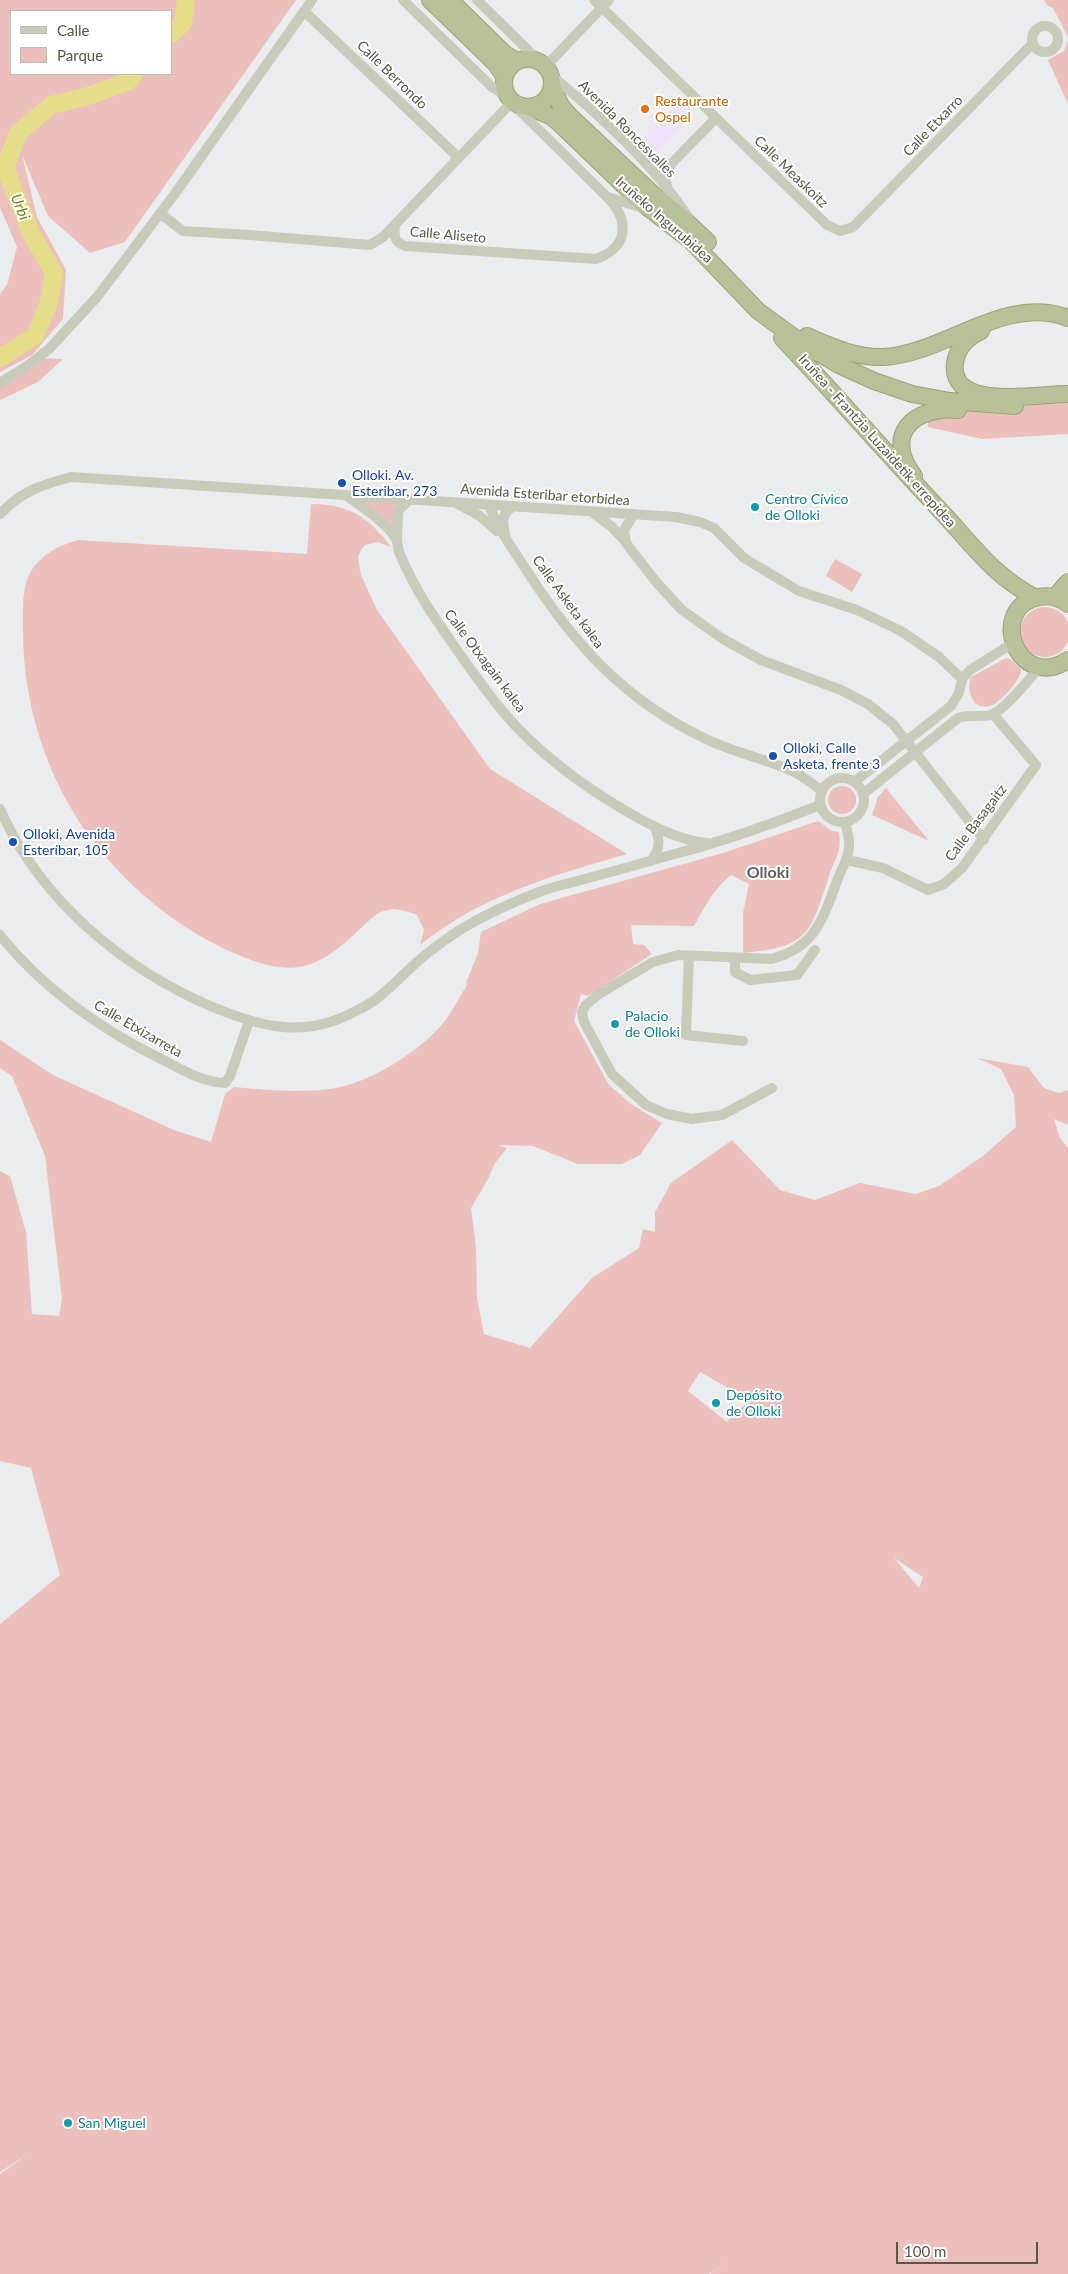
<!DOCTYPE html>
<html>
<head>
<meta charset="utf-8">
<style>
  body { margin:0 }
  #map { position:relative; width:1068px; height:2274px; overflow:hidden; background:#ebecee; font-family:Lato,sans-serif }
  canvas { display:block }
  .legend { position:absolute; left:10px; top:10px; width:162px; height:65px; box-sizing:border-box; background:#fff; border:1px solid #bbbcb5; margin:0; padding:6px 9px; list-style:none; font-size:15px; color:#545845 }
  .legend li { display:flex; align-items:center; gap:10px; height:25px }
  .legend b { width:25px; border:1px solid #bbbcb5 }
  .scale { position:absolute; left:896px; top:2242px; width:142px; height:22px; box-sizing:border-box; border:2px solid #545845; border-top:0; padding-left:6px; font-size:15px; line-height:18px; white-space:nowrap; color:#545845; -webkit-text-stroke:4px #fff; paint-order:stroke }
</style>
</head>
<body>
<div id="map">
<canvas width="1068" height="2274"></canvas>
<ul class="legend">
<li><b style="height:6px;background:#c8caba"></b>Calle</li>
<li><b style="height:14px;background:#ebbfbb"></b>Parque</li>
</ul>
<div class="scale">100 m</div>
</div>
<script>
const ctx = document.querySelector('canvas').getContext('2d');
ctx.lineJoin = 'round';
function fill(path, color) {
  ctx.fillStyle = color;
  ctx.fill(path, 'evenodd');
}
function strokePath(path, color, width, dash) {
  ctx.strokeStyle = color;
  ctx.lineWidth = width;
  ctx.lineCap = dash ? 'butt' : 'round';
  ctx.setLineDash(dash || []);
  ctx.stroke(path);
}
function label(font, color, halo, rows, align = 'center') {
  ctx.font = font + ' Lato,sans-serif';
  ctx.lineWidth = 4;
  ctx.setLineDash([]);
  ctx.textBaseline = 'middle';
  ctx.strokeStyle = halo;
  ctx.fillStyle = color;
  for (const [text, x, y, turn = 0] of rows) {
    ctx.save();
    ctx.translate(x, y);
    ctx.rotate((+turn || 0) * Math.PI / 180);
    ctx.textAlign = isNaN(turn) ? turn : align;
    if (halo) ctx.strokeText(text, 0, 0);
    ctx.fillText(text, 0, 0);
    ctx.restore();
  }
}
fill(new Path2D(`
  M 681,100 L 696,114 L 651,158 L 637,144 Z`), '#ede4fa');
fill(new Path2D(`
  M 0,0 L 296,0 L 125,242 L 90,253 L 48,216 L 22,155 L 37,217 L 66,270 L 63,319 L 32,355 L 0,372 L 0,294 L 7,285 L 17,247 L 0,207 ZM 11,11 L 171,11 L 171,74 L 11,74 Z
  M 1044,0 L 1068,0 L 1068,37 L 1053,8 L 1048,6 Z
  M 1068,41 L 1068,104 L 1048,60 L 1064,51 Z
  M 38,358 L 63,359 L 38,382 L 0,400 L 0,380 Z
  M 1068,399 L 1068,434 L 982,439 L 928,427 L 928,411 L 1033,405 Z
  M 362,501 L 399,502 L 393,525 L 391,526 Z
  M 311,504 C 349,504 369,517 391,547 L 378,542 L 365,545 L 361,550 L 358,557 L 361,575 L 377,610 L 490,769 L 627,854 C 554,875 480,896 420,945 L 424,930 L 417,915 C 406,911 395,907 384,911 C 376,913 366,923 360,929 C 330,957 307,976 264,964 C 196,944 131,893 90,837 C 45,776 22,700 23,625 C 23,609 22,587 30,573 C 41,554 58,546 78,540 L 307,554 Z
  M 835,559 L 862,574 L 852,592 L 826,576 Z
  M1020 632a25 25 0 1 1 50 0a25 25 0 1 1-50 0Z
  M 1006,658 L 1010,659 L 1021,669 C 1023,678 999,704 990,706 C 972,711 966,690 971,677 Z
  M828 800a14 14 0 1 1 28 0a14 14 0 1 1-28 0Z
  M 886,788 L 929,841 L 872,815 L 878,797 Z
  M 818,821 L 832,831 L 839,832 C 842,854 835,857 829,876 C 810,935 808,947 743,953 L 743,913 L 749,884 L 731,875 C 714,889 705,906 694,926 L 631,925 L 633,944 L 644,945 L 652,954 L 588,996 L 581,994 L 574,1021 L 609,1085 L 631,1104 L 662,1123 L 640,1155 L 622,1164 L 578,1164 L 533,1146 L 498,1145 L 507,1148 L 495,1163 L 488,1179 L 471,1208 L 476,1247 L 477,1298 L 484,1334 L 530,1348 L 592,1278 L 639,1248 L 643,1229 L 655,1232 L 655,1212 L 671,1183 L 732,1140 L 780,1190 L 815,1200 L 860,1183 L 916,1194 L 939,1186 L 983,1156 L 1016,1127 L 1014,1095 L 1001,1069 L 977,1058 L 1028,1067 L 1044,1088 L 1059,1093 L 1068,1090 L 1068,1125 L 1054,1119 L 1060,1138 L 1068,1148 L 1068,2274 L 710,2274 L 728,2263 L 709,2274 L 0,2274 L 0,2174 L 28,2154 L 0,2172 L 0,1624 L 60,1575 L 31,1468 L 0,1461 L 0,1171 L 10,1176 L 26,1232 L 32,1314 L 59,1316 L 62,1299 L 45,1156 L 12,1076 L 0,1068 L 0,1040 L 53,1075 L 174,1130 L 211,1142 L 225,1094 L 234,1087 C 266,1090 298,1093 330,1089 C 368,1084 420,1052 444,1022 C 453,1010 460,996 468,983 L 466,983 L 478,953 L 481,932 L 540,904 L 723,853 ZM 700,1372 L 751,1401 L 751,1402 L 737,1410 L 727,1422 L 688,1391 ZM 894,1558 L 923,1577 L 919,1588 Z`), '#ebbfbb');
strokePath(new Path2D(`
  M 171,34 L 183,23 L 186,0
  M 0,358 L 35,336 L 49,302 L 54,273 L 32,235 L 5,168 L 18,133 L 51,105 L 85,97 L 127,82 L 134,74`), '#e5dd8a', 18);
const trunk = new Path2D(`
  M 430,0 L 496,64 L 504,76
  M 450,0 L 505,54 L 517,61
  M504 83a24 24 0 1 1 48 0a24 24 0 1 1-48 0Z
  M 553,88 L 561,106 L 570,116 L 654,195 L 684,219 L 708,242
  M 531,108 L 550,116 L 559,123 L 642,203 L 690,240 L 758,311 L 802,343 L 839,365 L 874,381 L 912,394 L 950,401 L 1015,406
  M 981,331 C 968,337 957,348 955,363 C 949,413 1041,393 1068,394
  M 807,336 C 832,347 856,358 884,357 C 947,353 1004,294 1068,318
  M 782,338 C 835,394 886,453 939,509 C 972,544 992,575 1036,598
  M 914,476 C 883,435 913,406 958,410
  M 1055,597 L 1068,582
  M 1068,604 C 1060,598 1049,595 1039,597 C 986,608 1018,693 1068,660`);
strokePath(trunk, '#98a471', 18);
strokePath(new Path2D(`
  M 403,0 L 492,87 L 507,96
  M 477,0 L 527,49 L 535,60
  M 594,0 L 827,225 L 840,231 L 853,227 L 1033,43
  M 305,12 L 459,158
  M1032 39a13 13 0 1 1 26 0a13 13 0 1 1-26 0Z
  M 546,66 L 609,0
  M 551,75 C 597,113 656,167 688,217
  M 520,107 L 521,112 L 607,197 L 643,208
  M 667,187 L 665,176 L 672,163 L 716,118
  M 161,214 L 183,231 L 250,235 L 370,245 L 383,237 L 512,102
  M 395,224 C 394,235 393,241 405,246 L 596,259 C 629,247 630,220 607,197
  M 0,383 L 27,366 L 49,349 L 97,297 L 174,195 L 312,0
  M 347,496 C 361,506 390,525 397,541 C 398,544 398,548 399,552 C 407,571 416,588 427,606 C 451,642 476,679 504,713 C 539,754 584,787 631,814 C 654,827 681,841 708,843
  M 458,504 L 480,516 L 497,531
  M 489,505 C 498,529 513,549 527,571 C 574,644 624,700 704,738 C 732,752 762,758 790,770 C 801,775 812,783 822,791
  M 592,512 L 612,527 L 626,542
  M 0,514 C 22,491 41,485 71,477 L 676,517 L 700,522 L 714,528 L 744,558 L 799,591 L 857,610 L 901,631 L 939,657 L 962,679
  M 634,514 L 624,530 L 626,543 L 632,551 L 657,583 L 682,610 L 723,639 L 761,660 L 841,690 L 868,704 L 893,724 L 984,840
  M 505,535 C 503,521 500,516 513,506
  M 397,540 L 398,511 L 410,499
  M820 800a22 22 0 1 1 44 0a22 22 0 1 1-44 0Z
  M 854,782 L 951,706 L 959,693 L 962,679 L 970,670 L 1013,643
  M 863,794 L 958,718 C 969,713 982,719 993,714 C 1008,707 1028,680 1040,667
  M 0,809 C 40,900 124,970 215,1008 C 255,1024 293,1036 336,1020 C 349,1015 363,1008 375,1000 C 395,985 412,964 433,949 C 464,924 501,907 539,892 C 552,887 567,884 581,880 C 607,873 633,866 660,858 C 715,844 768,826 820,805
  M 847,860 L 883,868 L 928,890 L 944,884 L 962,868 L 1036,765 L 993,714
  M 651,861 C 660,850 661,839 654,826
  M 0,935 C 44,990 102,1030 165,1061 C 184,1071 203,1082 225,1083 L 230,1076 L 249,1021
  M 689,956 L 686,1035 L 743,1041
  M 735,958 L 735,972 L 750,980 L 797,975 L 815,950
  M 772,1088 L 722,1115 L 692,1119 L 667,1114 L 646,1105 L 612,1074 L 584,1022 L 582,1012 L 586,1005 L 599,994 L 653,962 L 678,955 L 771,959 C 815,948 823,919 837,881 C 841,869 848,861 849,848 C 850,840 847,830 845,822`), '#c8caba', 10);
strokePath(trunk, '#b8c099', 16);
for (const [x, y, r, color] of [
  [645,109,5,"#e8710a"],
  [342,483,5,"#1a4fb4"],
  [755,507,5,"#0f9aa8"],
  [773,756,5,"#1a4fb4"],
  [13,842,5,"#1a4fb4"],
  [615,1024,5,"#0f9aa8"],
  [716,1403,5,"#0f9aa8"],
  [68,2123,5,"#0f9aa8"]
]) {
  const dot = new Path2D();
  dot.arc(x, y, r, 0, 2 * Math.PI);
  ctx.fillStyle = color;
  ctx.fill(dot);
  strokePath(dot, '#fff', 2);
}
label('14px', '#545845', '#fff', [
  ["Calle Berrondo",392,75,44],
  ["Calle Etxarro",933,126,-46],
  ["Avenida Roncesvalles",627,129,45],
  ["Calle Measkoitz",791,172,44],
  ["Iruñeko Ingurubidea",664,220,41],
  ["Calle Aliseto",448,235,5],
  ["Iruñea - Frantzia Luzaidetik errepidea",877,441,48],
  ["Avenida Esteribar etorbidea",545,495,4],
  ["Calle Asketa kalea",568,602,54],
  ["Calle Otxagain kalea",485,661,53],
  ["Calle Basagaitz",976,823,-53],
  ["Calle Etxizarreta",138,1029,30]
]);
label('14px', '#c56008', '#fff', [
  ["Restaurante",655,101],
  ["Ospel",655,117]
], 'left');
label('14px', '#164399', '#fff', [
  ["Olloki. Av.",352,475],
  ["Esteribar, 273",352,491],
  ["Olloki, Calle",783,748],
  ["Asketa, frente 3",783,764],
  ["Olloki, Avenida",23,834],
  ["Esteríbar, 105",23,850]
], 'left');
label('14px', '#0d838f', '#fff', [
  ["Centro Cívico",765,499],
  ["de Olloki",765,515],
  ["Palacio",625,1016],
  ["de Olloki",625,1032],
  ["Depósito",726,1395],
  ["de Olloki",726,1411],
  ["San Miguel",78,2123]
], 'left');
label('italic 15px', '#7f7713', '#fff', [
  ["Urbi",20,207,68]
]);
label('bold 16px', '#5e6059', '#fff', [
  ["Olloki",768,873]
]);
</script>
</body>
</html>
